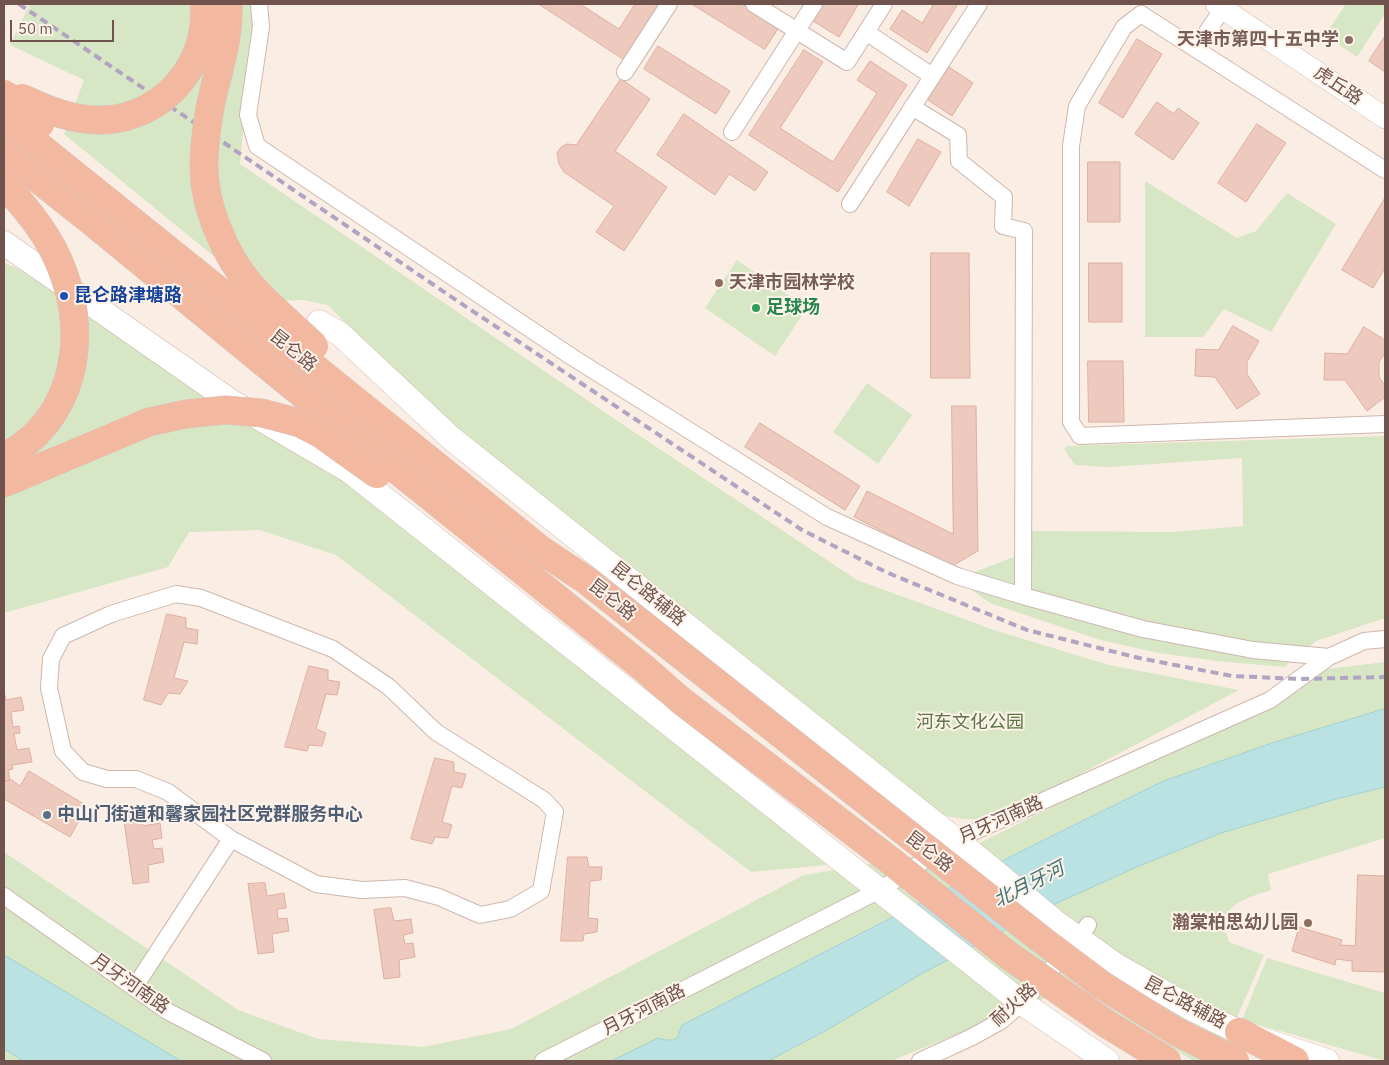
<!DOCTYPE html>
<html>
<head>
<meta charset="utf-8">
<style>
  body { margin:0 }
  #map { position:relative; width:1389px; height:1065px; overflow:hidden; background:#faeee4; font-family:"IBM Plex Sans",sans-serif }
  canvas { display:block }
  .frame { position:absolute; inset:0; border:5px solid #70534c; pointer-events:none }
  .scale { position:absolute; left:10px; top:20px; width:104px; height:22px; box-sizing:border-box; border:2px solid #70534c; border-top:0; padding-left:6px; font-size:15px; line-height:18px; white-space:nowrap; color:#70534c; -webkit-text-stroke:4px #fdf3ea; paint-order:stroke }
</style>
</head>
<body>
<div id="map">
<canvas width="1389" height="1065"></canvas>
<div class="frame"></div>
<div class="scale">50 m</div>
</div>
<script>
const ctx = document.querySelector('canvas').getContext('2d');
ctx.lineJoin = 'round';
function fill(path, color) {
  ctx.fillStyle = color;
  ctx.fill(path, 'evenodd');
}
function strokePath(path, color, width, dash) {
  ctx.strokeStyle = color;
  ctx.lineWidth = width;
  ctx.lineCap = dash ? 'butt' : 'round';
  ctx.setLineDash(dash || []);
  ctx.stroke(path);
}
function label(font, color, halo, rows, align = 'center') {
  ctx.font = font + ' "IBM Plex Sans","Noto Sans SC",sans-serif';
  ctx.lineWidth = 4;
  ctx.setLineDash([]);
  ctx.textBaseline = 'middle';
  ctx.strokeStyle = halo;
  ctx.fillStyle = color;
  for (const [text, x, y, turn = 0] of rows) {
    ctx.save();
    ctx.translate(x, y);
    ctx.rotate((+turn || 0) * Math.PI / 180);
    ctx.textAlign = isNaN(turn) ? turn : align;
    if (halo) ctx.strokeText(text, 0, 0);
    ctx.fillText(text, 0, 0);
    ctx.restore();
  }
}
fill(new Path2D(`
  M 30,4 L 253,4 L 254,14 L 240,164 L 628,428 L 857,580 L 997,631 L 1109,665 L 1239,690 L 995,819 L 963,819 L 928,813 L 418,398 L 328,305 L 303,300 L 281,301 L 216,258 L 64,134 L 84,80 L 10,45 Z
  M 1346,4 L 1385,4 L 1385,14 L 1357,57 L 1325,35 Z
  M 1145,181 L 1237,238 L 1256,231 L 1287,193 L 1336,224 L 1271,332 L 1224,309 L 1203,337 L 1145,337 Z
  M 737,260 L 807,308 L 775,356 L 705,308 Z
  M 4,263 L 17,268 L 205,391 L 329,468 L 394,516 L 827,865 L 751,872 L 336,555 L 260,530 L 189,532 L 168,567 L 4,613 Z
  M 867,383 L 912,415 L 878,464 L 833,432 Z
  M 1385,436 L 1385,618 L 1316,641 L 1284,667 L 1217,661 L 1159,653 L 1100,640 L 990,603 L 956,579 L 1027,552 L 1029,531 L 1175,532 L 1243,526 L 1242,458 L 1108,467 L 1075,465 L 1064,449 L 1067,446 Z
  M 1385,662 L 1385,838 L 1268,874 L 1271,890 C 1254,896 1223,902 1225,926 C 1225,931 1228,937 1229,942 L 1264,955 L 1218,1061 L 1194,1061 L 1070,988 L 891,1061 L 4,1061 L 4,852 L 238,1010 L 318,1039 L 423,1047 L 511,1029 L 804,875 L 972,847 L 1327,669 Z
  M 1267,958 L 1385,993 L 1385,1061 L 1242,1020 Z`), '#d7e6c4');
const water = new Path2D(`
  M 1385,709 L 1385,787 L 1336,799 L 1221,833 L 1139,866 L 1055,904 L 923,973 L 827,1030 L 768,1061 L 611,1061 L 658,1038 L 665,1040 L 674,1040 L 678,1036 L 682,1025 L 1018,853 L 1161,782 L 1272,743 Z
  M 4,955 L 181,1061 L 24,1061 L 4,1049 Z`);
fill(water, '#bae2e2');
strokePath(water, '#a1d3d3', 1);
const building = new Path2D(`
  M 539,4 L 580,4 L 619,29 L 635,4 L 662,4 L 625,60 Z
  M 692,4 L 742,4 L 779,27 L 765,49 Z
  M 824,4 L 856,4 L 858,5 L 839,37 L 813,21 Z
  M 934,4 L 958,4 L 927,53 L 890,29 L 902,10 L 922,23 Z
  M 1385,36 L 1385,72 L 1369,61 Z
  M 1137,39 L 1162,54 L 1123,118 L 1099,103 Z
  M 658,46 L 730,91 L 716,114 L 644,69 Z
  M 804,50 L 823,62 L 780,128 L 833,162 L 877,93 L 857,80 L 870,61 L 907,85 L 838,192 L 749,135 Z
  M 949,67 L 973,83 L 952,116 L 928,100 Z
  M 621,79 L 650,99 L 615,151 L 667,187 L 624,251 L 596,232 L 614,206 L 564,172 L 559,164 L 557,153 L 561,147 L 567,144 L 576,145 Z
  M 1157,102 L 1174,114 L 1178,108 L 1199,123 L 1173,160 L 1135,134 Z
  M 684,114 L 768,172 L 755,191 L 729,174 L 715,195 L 657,155 Z
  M 1257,124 L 1286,143 L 1246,202 L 1218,183 Z
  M 918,139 L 941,152 L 909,206 L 887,192 Z
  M 1088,162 L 1120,162 L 1120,222 L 1088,222 Z
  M 1385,198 L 1385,268 L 1373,288 L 1342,270 Z
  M 931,253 L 969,253 L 970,378 L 931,378 Z
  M 1089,263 L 1122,263 L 1122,322 L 1089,322 Z
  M 1233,326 L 1259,341 L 1247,362 L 1247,374 L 1260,394 L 1237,409 L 1215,377 L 1195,376 L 1196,349 L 1218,350 Z
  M 1364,327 L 1385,340 L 1385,353 L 1379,362 L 1379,377 L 1385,386 L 1385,397 L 1367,411 L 1345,380 L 1324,380 L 1325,353 L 1347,354 Z
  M 1088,361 L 1123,361 L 1124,422 L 1089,422 Z
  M 952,406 L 976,406 L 978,551 L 952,566 L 854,517 L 867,491 L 953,534 Z
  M 760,423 L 860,486 L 845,510 L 745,447 Z
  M 167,614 L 186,618 L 186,628 L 198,630 L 197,644 L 184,642 L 174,678 L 188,681 L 180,694 L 168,693 L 161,705 L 144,700 Z
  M 309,666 L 328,670 L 328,680 L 340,682 L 337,695 L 326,694 L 316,729 L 326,733 L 322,746 L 309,745 L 307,751 L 285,747 Z
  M 4,691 L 6,700 L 21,697 L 24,710 L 11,712 L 13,727 L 19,726 L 20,733 L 14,734 L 17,750 L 29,748 L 32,762 L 12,765 L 13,769 L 8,770 L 10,780 L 4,781 Z
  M 435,758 L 454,762 L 454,772 L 466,774 L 462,788 L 452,786 L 442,822 L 452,825 L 448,838 L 435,837 L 432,844 L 411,839 Z
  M 29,771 L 87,806 L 70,837 L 4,799 L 4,781 L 12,780 L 20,786 Z
  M 140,813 L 143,826 L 160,823 L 162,838 L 152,840 L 154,849 L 162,848 L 164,862 L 148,865 L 149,882 L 133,884 L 123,814 Z
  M 568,857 L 587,857 L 589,867 L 602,867 L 601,880 L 590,881 L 588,918 L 598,919 L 597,932 L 584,934 L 583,941 L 561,941 Z
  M 1358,875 L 1385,876 L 1385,972 L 1352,971 L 1352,961 L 1336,959 L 1335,965 L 1292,951 L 1299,927 L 1342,940 L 1340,945 L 1355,946 Z
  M 265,883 L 267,896 L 284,893 L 286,908 L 277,909 L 278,919 L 287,918 L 289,931 L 272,934 L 274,952 L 258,954 L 248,884 Z
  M 391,908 L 394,921 L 411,919 L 413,933 L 403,935 L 405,944 L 413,943 L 415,957 L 399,960 L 400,977 L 384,979 L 374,910 Z`);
fill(building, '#edc9be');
strokePath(building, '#dfaea0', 1);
const minor = new Path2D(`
  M 259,4 L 261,27 L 248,115 L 257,146 L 572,357 L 827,517 L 957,576 L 1023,596 L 1024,231 L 1003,226 L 1004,197 L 959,161 L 958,135 L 912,107
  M 754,4 L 847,62 L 884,4
  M 866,32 L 932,76
  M 1196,48 L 1226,4
  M 625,72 L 669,4
  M 732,132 L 814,4
  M 1385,170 L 1141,14 L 1124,27 L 1077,106 L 1071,146 L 1071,422 L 1080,436 L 1385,424
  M 850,204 L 979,4
  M 1023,596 L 1143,629 L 1253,650 L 1329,657
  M 4,896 L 167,1011 L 263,1061
  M 134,988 L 231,839 L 316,884 L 362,890 L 405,888 L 439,897 L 480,915 L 510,909 L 541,891 L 555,812 L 544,800 L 436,732 L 389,687 L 333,649 L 201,598 L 176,594 L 111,614 L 63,636 L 51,659 L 49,688 L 63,751 L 83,772 L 107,779 L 136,779 L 168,792 L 231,839
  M 543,1061 L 880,890 L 955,840 L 1270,700 L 1329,657 L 1364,641 L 1385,639
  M 920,1061 L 972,1037 L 1001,1021 L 1022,1003 L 1079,937 L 1088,925`);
const tertiary = new Path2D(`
  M 1216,4 L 1385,118`);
const secondary = new Path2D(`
  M 4,243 L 232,402 L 351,472 L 1022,1003 L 1107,1061
  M 319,322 L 340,334 L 451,438 L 982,861 L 1054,921 L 1117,966 L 1149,984 L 1196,1011 L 1239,1032 L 1327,1061`);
const trunk = new Path2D(`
  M 4,152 L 91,221 L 285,380 L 645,669 L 679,699
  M 1239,1032 L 1295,1061`);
strokePath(minor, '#cdb7ae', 18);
strokePath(tertiary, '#cdb7ae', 22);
strokePath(secondary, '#cfb6ac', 25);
strokePath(trunk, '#d4cbc9', 29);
strokePath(minor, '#fff', 16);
strokePath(tertiary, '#fff', 21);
strokePath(secondary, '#fff', 24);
strokePath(trunk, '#f2b8a0', 28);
strokePath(new Path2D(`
  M 19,4 L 459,302 L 802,530 L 888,573 L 1027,630 L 1139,658 L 1232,676 L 1300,679 L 1385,677`), '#b0a4c2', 4, [8, 5]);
const trunkBridge = new Path2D(`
  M 228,4 C 230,41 217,72 210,108 C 207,126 204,145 204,164 C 203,204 225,256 251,286 C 270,307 293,326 314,346
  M 4,94 L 40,124
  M 22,98 C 47,110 74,121 103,120 C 163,118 210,64 204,4
  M 4,118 L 541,550 L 586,580 L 1042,940 L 1102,985 L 1175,1031 L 1235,1061
  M 4,184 C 28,210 51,238 63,272 C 89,340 73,422 4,457
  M 4,483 L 149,422 L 186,414 L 226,410 L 262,413 L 300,423 L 321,434 L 377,474
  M 679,699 L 891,861 L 1008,955 L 1107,1024 L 1167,1061`);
strokePath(trunkBridge, '#d4cbc9', 29, []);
strokePath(trunkBridge, '#f2b8a0', 28);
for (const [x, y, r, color] of [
  [1349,40,5,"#8d6e63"],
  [719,283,5,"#8d6e63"],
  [64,296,5,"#1a4fb4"],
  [756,308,5,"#2e9e5b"],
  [47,815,5,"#5c6f8a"],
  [1308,923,5,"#8d6e63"]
]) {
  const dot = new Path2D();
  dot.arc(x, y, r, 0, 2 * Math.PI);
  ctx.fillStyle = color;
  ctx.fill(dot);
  strokePath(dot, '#fdf3ea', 2);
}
label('bold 18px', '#785e54', '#fdf3ea', [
  ["天津市第四十五中学",1339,40],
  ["天津市园林学校",729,283,"left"],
  ["瀚棠柏思幼儿园",1298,923]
], 'right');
label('18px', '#70534c', '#fdf3ea', [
  ["虎丘路",1338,86,34],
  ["昆仑路",293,351,39],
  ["昆仑路辅路",648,594,39],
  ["昆仑路",612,600,38],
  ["月牙河南路",1001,820,-24],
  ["昆仑路",929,852,38],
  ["月牙河南路",130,984,35],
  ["昆仑路辅路",1185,1003,28],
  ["耐火路",1014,1005,-42],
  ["月牙河南路",644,1010,-27]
]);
label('bold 18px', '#164399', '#fdf3ea', [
  ["昆仑路津塘路",74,296]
], 'left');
label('bold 18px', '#27864d', '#fdf3ea', [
  ["足球场",766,308]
], 'left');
label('18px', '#5b7645', '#fdf3ea', [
  ["河东文化公园",970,723]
]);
label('bold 18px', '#4e5e75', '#fdf3ea', [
  ["中山门街道和馨家园社区党群服务中心",57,815]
], 'left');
label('italic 19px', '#417475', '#fdf3ea', [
  ["北月牙河",1029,885,-27]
]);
</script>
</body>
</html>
